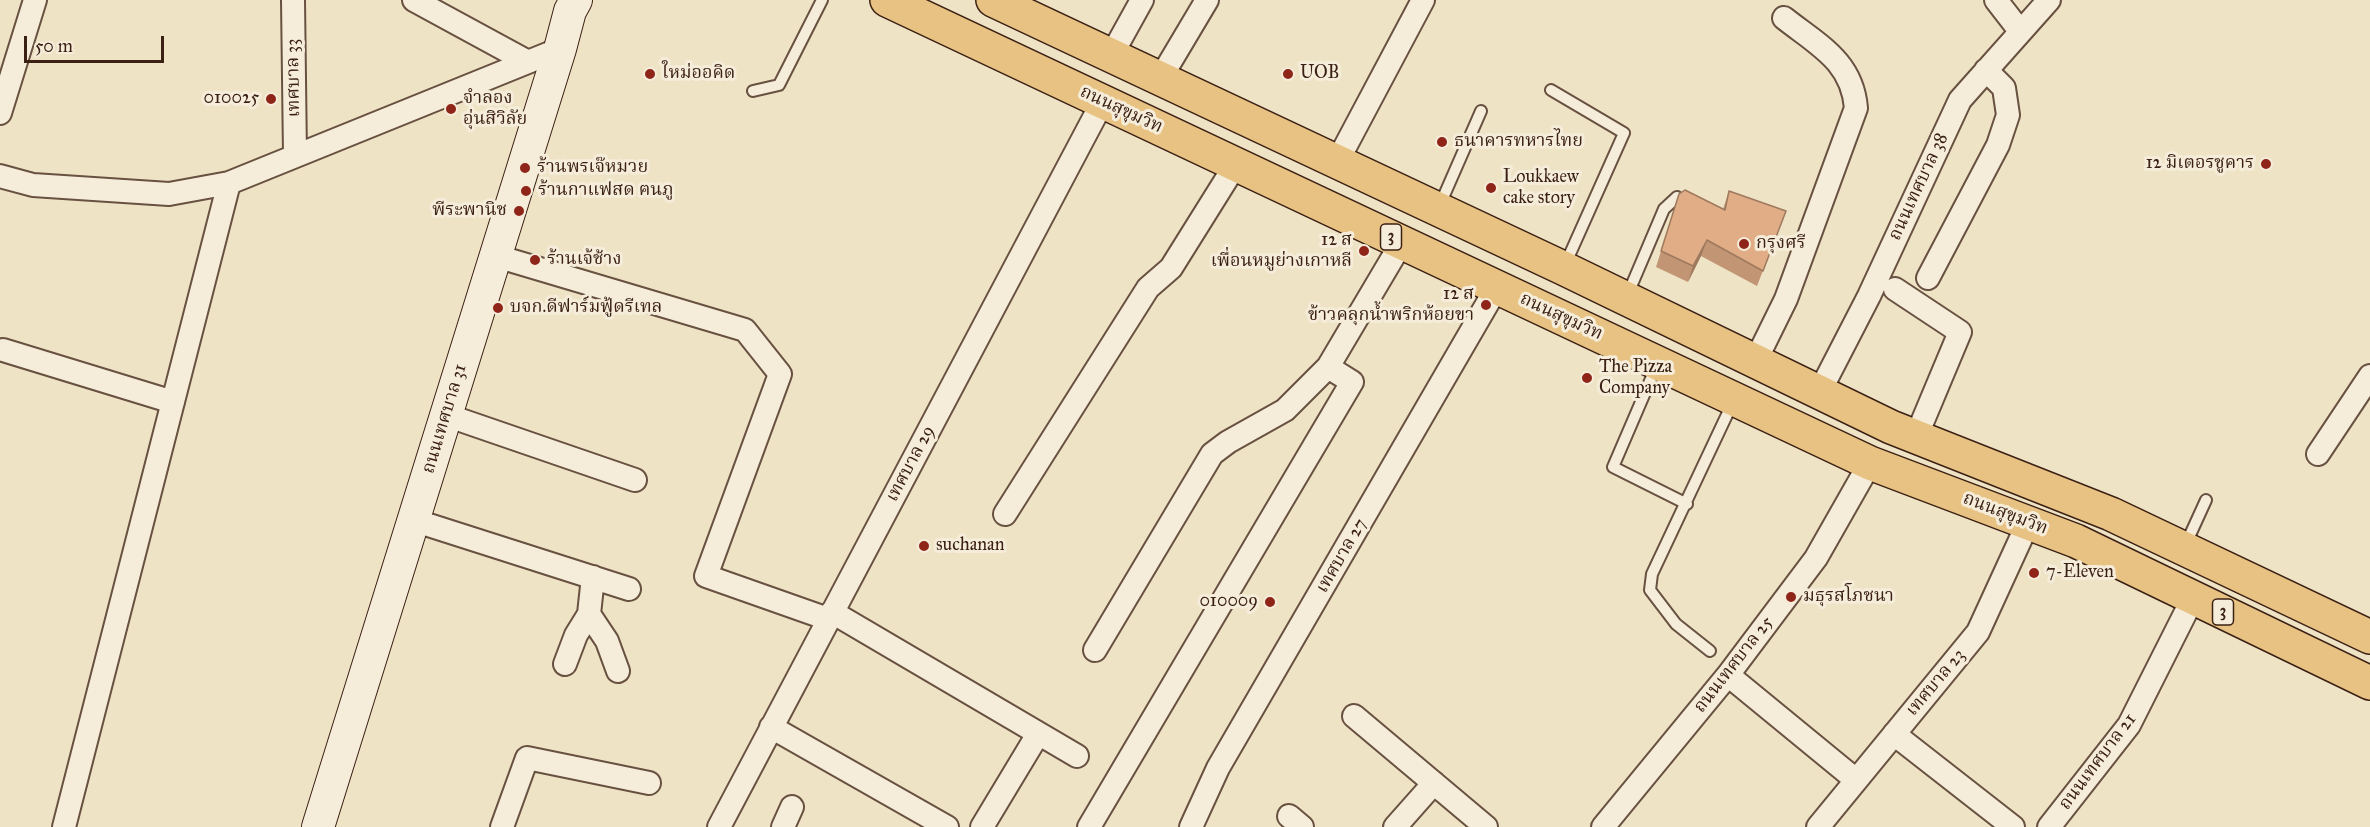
<!DOCTYPE html>
<html>
<head>
<meta charset="utf-8">
<style>
  body { margin:0 }
  #map { position:relative; width:2370px; height:827px; overflow:hidden; background:#efe3c6; font-family:"IM FELL Great Primer",serif }
  canvas { display:block }
  .scale { position:absolute; left:24px; top:36px; width:140px; height:27px; box-sizing:border-box; border:3px solid #3b2014; border-top:0; padding-left:8px; font-size:18px; line-height:21px; white-space:nowrap; color:#3b2014; -webkit-text-stroke:4px #f5edda; paint-order:stroke }
</style>
</head>
<body>
<div id="map">
<canvas width="2370" height="827"></canvas>
<div class="scale">50 m</div>
</div>
<script>
const ctx = document.querySelector('canvas').getContext('2d');
ctx.lineJoin = 'round';
function strokePath(path, color, width, dash) {
  ctx.strokeStyle = color;
  ctx.lineWidth = width;
  ctx.lineCap = dash ? 'butt' : 'round';
  ctx.setLineDash(dash || []);
  ctx.stroke(path);
}
function fill(path, color) {
  ctx.fillStyle = color;
  ctx.fill(path, 'evenodd');
}
function label(font, color, halo, rows, align = 'center') {
  ctx.font = font + ' "IM FELL Great Primer","Noto Serif Thai",serif';
  ctx.lineWidth = 6;
  ctx.setLineDash([]);
  ctx.textBaseline = 'middle';
  ctx.strokeStyle = halo;
  ctx.fillStyle = color;
  for (const [text, x, y, turn = 0] of rows) {
    ctx.save();
    ctx.translate(x, y);
    ctx.rotate((+turn || 0) * Math.PI / 180);
    ctx.textAlign = isNaN(turn) ? turn : align;
    if (halo) ctx.strokeText(text, 0, 0);
    ctx.fillText(text, 0, 0);
    ctx.restore();
  }
}
const service = new Path2D(`
  M 1551,90 L 1624,133 L 1565,265
  M 753,91 L 779,85 L 822,0
  M 1439,207 L 1481,111
  M 1627,296 L 1664,209 L 1677,197
  M 1656,367 L 1613,467 L 1687,504
  M 2185,546 L 2206,500
  M 1710,651 L 1676,624 L 1650,590 L 1652,574 L 1733,402`);
const minor = new Path2D(`
  M 293,0 L 295,156
  M 414,0 L 528,62
  M 1996,0 L 2020,31
  M 1111,56 L 1142,0
  M 1160,79 L 1207,0
  M 0,113 L 35,0
  M 1337,162 L 1423,0
  M 0,176 L 33,185 L 169,194 L 229,183 L 560,49
  M 496,256 L 745,330 L 780,374 L 706,576 L 828,619
  M 1928,278 L 1998,145 L 2008,115 L 2004,88 L 1986,70
  M 1895,289 L 1960,332 L 1916,437
  M 3,350 L 173,402
  M 1755,362 L 1786,299 L 1856,108 C 1852,61 1818,45 1784,18
  M 1819,393 L 1869,296 L 1960,100 L 2049,0
  M 446,415 L 635,480
  M 2318,454 L 2370,376
  M 1005,514 L 1148,288 L 1171,268 L 1236,164
  M 413,520 L 629,589
  M 593,577 L 589,614 L 607,641 L 618,671
  M 832,612 L 1077,756
  M 1095,650 L 1212,454 L 1228,442 L 1285,410 L 1328,367 L 1402,242
  M 565,664 L 576,635 L 589,614
  M 1728,675 L 1856,780
  M 1354,716 L 1486,827
  M 771,727 L 947,827
  M 1894,734 L 2013,827
  M 1289,816 L 1302,827
  M 64,827 L 229,183
  M 502,827 L 527,758 L 649,783
  M 719,827 L 1103,101
  M 783,827 L 792,807
  M 982,827 L 1038,734
  M 1089,827 L 1352,382 L 1328,367
  M 1191,827 L 1218,768 L 1497,287
  M 1395,827 L 1434,783
  M 1603,827 L 1728,675 L 1816,558 L 1870,463
  M 1818,827 L 1978,632 L 2028,523
  M 2049,827 L 2129,725 L 2193,598`);
const secondary = new Path2D(`
  M 318,827 L 560,49 L 570,11 L 576,0`);
const trunk = new Path2D(`
  M 887,0 L 1870,463 L 2076,541 L 2370,683
  M 993,0 L 1563,268 L 1891,427 L 2111,514 L 2370,637`);
strokePath(service, '#685140', 14);
strokePath(minor, '#685140', 26);
strokePath(secondary, '#3b2014', 34);
strokePath(trunk, '#3b2014', 36);
strokePath(service, '#f5edda', 10);
strokePath(minor, '#f5edda', 22);
strokePath(secondary, '#f5edda', 32);
strokePath(trunk, '#e8c283', 33);
fill(new Path2D(`
  M 1729,191 L 1786,211 L 1757,286 L 1701,256 L 1688,282 L 1656,267 L 1679,194 L 1723,209 Z`), '#c29574');
fill(new Path2D(`
  M 1707,240 L 1701,256 L 1688,282 L 1693,266 Z`), '#9e795e');
const building = new Path2D(`
  M 1685,190 L 1725,210 L 1729,191 L 1786,211 L 1763,271 L 1707,240 L 1693,266 L 1661,251 L 1679,194 Z`);
fill(building, '#e1ad87');
strokePath(building, '#9e795e', 1.5);
for (const [x, y, r, color] of [
  [650,74,6,"#8f2418"],
  [1288,74,6,"#8f2418"],
  [271,99,6,"#8f2418"],
  [451,109,6,"#8f2418"],
  [1442,142,6,"#8f2418"],
  [2266,164,6,"#8f2418"],
  [525,168,6,"#8f2418"],
  [1491,188,6,"#8f2418"],
  [526,191,6,"#8f2418"],
  [519,211,6,"#8f2418"],
  [1744,244,6,"#8f2418"],
  [1364,251,6,"#8f2418"],
  [535,260,6,"#8f2418"],
  [1486,305,6,"#8f2418"],
  [498,308,6,"#8f2418"],
  [1587,378,6,"#8f2418"],
  [924,546,6,"#8f2418"],
  [2034,573,6,"#8f2418"],
  [1791,597,6,"#8f2418"],
  [1270,602,6,"#8f2418"]
]) {
  const dot = new Path2D();
  dot.arc(x, y, r, 0, 2 * Math.PI);
  ctx.fillStyle = color;
  ctx.fill(dot);
  strokePath(dot, '#f5edda', 2);
}
for (const [x, y, w] of [
  [1391,237,21],
  [2223,612,21]
]) {
  const box = new Path2D();
  box.roundRect(x - w / 2, y - 13, w, 26, 4.5);
  ctx.fillStyle = '#f5edda';
  ctx.fill(box);
  strokePath(box, '#3b2014', 1.5);
}
label('bold 16px', '#3b2014', null, [
  ["3",1391,237],
  ["3",2223,612]
]);
label('18px', '#3b2014', '#f5edda', [
  ["ใหม่ออคิด",662,74],
  ["UOB",1300,74],
  ["010025",259,99,"right"],
  ["จำลอง",463,99],
  ["อุ่นสิวิลัย",463,120],
  ["ธนาคารทหารไทย",1454,142],
  ["12 มิเตอรชูคาร",2254,164,"right"],
  ["ร้านพรเจ๊หมวย",537,168],
  ["Loukkaew",1503,178],
  ["cake story",1503,199],
  ["ร้านกาแฟสด ฅนภู",538,191],
  ["พีระพานิช",507,211,"right"],
  ["12 ส",1352,241,"right"],
  ["เพื่อนหมูย่างเกาหลี",1352,262,"right"],
  ["กรุงศรี",1756,244],
  ["ร้านเจ้ช้าง",547,260],
  ["12 ส",1474,295,"right"],
  ["ข้าวคลุกน้ำพริกห้อยขา",1474,316,"right"],
  ["บจก.ดีฟาร์มฟู้ดรีเทล",510,308],
  ["The Pizza",1599,368],
  ["Company",1599,389],
  ["suchanan",936,546],
  ["7-Eleven",2046,573],
  ["มธุรสโภชนา",1803,597],
  ["010009",1258,602,"right"]
], 'left');
label('18px', '#3b2014', '#f5edda', [
  ["เทศบาล 33",294,78,-91],
  ["ถนนสุขุมวิท",1121,110,25],
  ["ถนนเทศบาล 38",1919,187,-65],
  ["ถนนสุขุมวิท",1561,317,25],
  ["ถนนเทศบาล 31",445,419,-73],
  ["เทศบาล 29",911,464,-62],
  ["ถนนสุขุมวิท",2005,514,21],
  ["เทศบาล 27",1342,556,-60],
  ["ถนนเทศบาล 25",1734,665,-52],
  ["เทศบาล 23",1936,683,-50],
  ["ถนนเทศบาล 21",2098,762,-53]
]);
</script>
</body>
</html>
